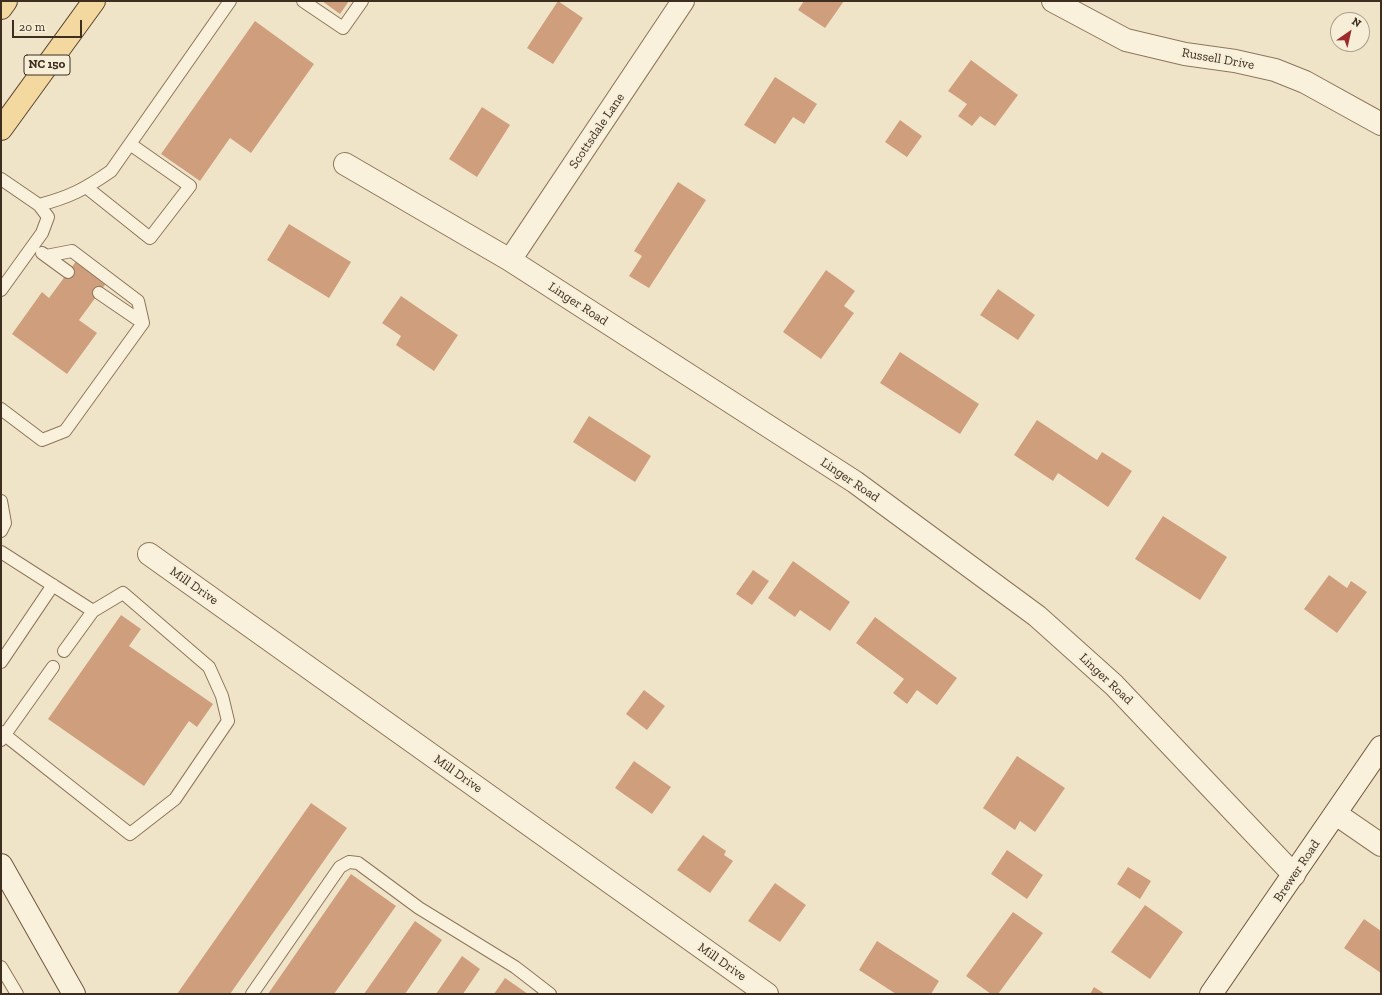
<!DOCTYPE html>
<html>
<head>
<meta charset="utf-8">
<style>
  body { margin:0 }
  #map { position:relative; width:1382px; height:995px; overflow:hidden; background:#f0e4c8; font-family:"Zilla Slab",serif }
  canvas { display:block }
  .frame { position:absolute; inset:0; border:2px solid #3d2e20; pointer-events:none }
  .north { position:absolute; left:1330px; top:12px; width:40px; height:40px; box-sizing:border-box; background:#f7eed8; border:1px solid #ada18e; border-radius:50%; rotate:34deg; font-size:11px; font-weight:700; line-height:16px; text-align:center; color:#3d2e20 }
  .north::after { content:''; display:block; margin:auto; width:14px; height:18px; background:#9e2a2b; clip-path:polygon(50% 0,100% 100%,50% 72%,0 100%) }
  .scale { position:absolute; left:12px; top:20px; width:70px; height:18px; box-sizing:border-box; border:2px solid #3d2e20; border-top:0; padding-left:5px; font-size:12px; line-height:14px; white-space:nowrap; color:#3d2e20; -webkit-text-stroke:3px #f7eed8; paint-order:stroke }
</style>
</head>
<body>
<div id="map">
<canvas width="1382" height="995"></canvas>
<div class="frame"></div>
<div class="north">N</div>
<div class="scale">20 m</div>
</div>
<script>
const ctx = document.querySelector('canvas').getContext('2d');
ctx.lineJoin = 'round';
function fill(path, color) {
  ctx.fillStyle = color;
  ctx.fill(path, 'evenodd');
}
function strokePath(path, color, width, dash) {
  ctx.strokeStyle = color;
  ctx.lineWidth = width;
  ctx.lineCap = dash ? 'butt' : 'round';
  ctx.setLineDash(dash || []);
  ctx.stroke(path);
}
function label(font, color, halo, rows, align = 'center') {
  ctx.font = font + ' "Zilla Slab",serif';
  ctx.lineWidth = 4;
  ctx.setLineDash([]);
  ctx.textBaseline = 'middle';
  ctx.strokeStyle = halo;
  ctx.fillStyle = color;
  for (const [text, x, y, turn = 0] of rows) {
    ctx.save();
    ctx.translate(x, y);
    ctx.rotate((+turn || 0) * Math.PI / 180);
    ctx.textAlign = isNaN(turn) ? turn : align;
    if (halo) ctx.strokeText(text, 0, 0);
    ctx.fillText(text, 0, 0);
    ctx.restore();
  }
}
fill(new Path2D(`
  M 322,1 L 349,1 L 340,14 Z
  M 558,1 L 583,18 L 553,64 L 527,48 Z
  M 804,1 L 844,1 L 825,28 L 798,10 Z
  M 255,21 L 314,64 L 251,153 L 230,138 L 200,181 L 161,154 Z
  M 971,60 L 1018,95 L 995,126 L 980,116 L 972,126 L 958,116 L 967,104 L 948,91 Z
  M 775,77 L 817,104 L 804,124 L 793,117 L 775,144 L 744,125 Z
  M 482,107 L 510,125 L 477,177 L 449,159 Z
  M 900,120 L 922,136 L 907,157 L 885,142 Z
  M 678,182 L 706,200 L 649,288 L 629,276 L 642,256 L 634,251 Z
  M 289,224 L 351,262 L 329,298 L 267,260 Z
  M 77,260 L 107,282 L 79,320 L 97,333 L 67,374 L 12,334 L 42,292 L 49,298 Z
  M 826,270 L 855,291 L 844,306 L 854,313 L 821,359 L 783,332 Z
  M 998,289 L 1035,315 L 1018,340 L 980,315 Z
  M 401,296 L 458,335 L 434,371 L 396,345 L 401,336 L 382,323 Z
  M 900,352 L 979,404 L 960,434 L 880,383 Z
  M 589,416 L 651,456 L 635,482 L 573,442 Z
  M 1037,420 L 1097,460 L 1102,452 L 1132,471 L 1108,507 L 1058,473 L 1053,481 L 1014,455 Z
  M 1163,516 L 1227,557 L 1200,600 L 1135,559 Z
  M 793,561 L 850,602 L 830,631 L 800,610 L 795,617 L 768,598 Z
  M 753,570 L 769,581 L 752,605 L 736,594 Z
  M 1329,575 L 1347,588 L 1351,581 L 1367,592 L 1337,633 L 1304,609 Z
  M 121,615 L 141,629 L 129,646 L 213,704 L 197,727 L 189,721 L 144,786 L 48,719 Z
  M 875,617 L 957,678 L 937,705 L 917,690 L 907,704 L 893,693 L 904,679 L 856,643 Z
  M 644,690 L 665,706 L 647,730 L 626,714 Z
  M 1017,756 L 1065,788 L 1035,832 L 1020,821 L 1015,830 L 983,808 Z
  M 634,761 L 671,787 L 652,814 L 615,788 Z
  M 311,803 L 347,828 L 230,994 L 177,994 Z
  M 703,835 L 726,851 L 724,855 L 733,861 L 710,893 L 677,870 Z
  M 1007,850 L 1043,875 L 1027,899 L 991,874 Z
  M 1128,867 L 1151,881 L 1140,899 L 1117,884 Z
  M 351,874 L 396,906 L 334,994 L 268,994 Z
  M 775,883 L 806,905 L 780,942 L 748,921 Z
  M 1145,905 L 1183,932 L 1150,979 L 1111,952 Z
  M 1013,912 L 1043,933 L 998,994 L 991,994 L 966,976 Z
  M 1364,919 L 1381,931 L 1381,973 L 1344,948 Z
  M 415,921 L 442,940 L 405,994 L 364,994 Z
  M 877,941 L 939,981 L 931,994 L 896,994 L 859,970 Z
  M 462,956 L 480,969 L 463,994 L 436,994 Z
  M 505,978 L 528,994 L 494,994 Z
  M 1094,987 L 1105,994 L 1090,994 Z`), '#cf9f7d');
const lane = new Path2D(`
  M 303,1 L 343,28 L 362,1
  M 1,179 L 39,205 L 48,217 L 42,233 L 1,290
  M 86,187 L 150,238 L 190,186 L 130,144
  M 39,205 C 70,197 85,189 111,171 L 230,1
  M 42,253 L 68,272
  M 99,293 L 143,323
  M 1,409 L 42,440 L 65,431 L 143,323 L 138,301 L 72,251 L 46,256
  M 1,501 L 5,523 L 1,531
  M 1,552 L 93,611
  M 1,662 L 53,585
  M 1,732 L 130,834 L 175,799 L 228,721 L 222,696 L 209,667 L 123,593 L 93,611 L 64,651
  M 1,740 L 53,667
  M 1,967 L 17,994
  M 252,994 L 340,867 L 349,862 L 358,863 L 419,908 L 515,967 L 550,994`);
const street = new Path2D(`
  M 1053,1 L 1126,40 L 1185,54 L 1235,61 L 1275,70 L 1305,82 L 1381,124
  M 345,164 L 510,260 L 855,482 L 1037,616 L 1114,685 L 1294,875
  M 510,260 L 683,1
  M 149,554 L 767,994
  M 1336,814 L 1381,845`);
const secondary = new Path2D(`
  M 1,865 L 74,994
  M 1211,994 L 1381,747`);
const primary = new Path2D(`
  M 1,8 L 6,1
  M 1,129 L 94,1`);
strokePath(lane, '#8d765c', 14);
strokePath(street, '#8d765c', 24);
strokePath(secondary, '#6f573f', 24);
strokePath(primary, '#5b4430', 24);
strokePath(lane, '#faf1dc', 12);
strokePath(street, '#faf1dc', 22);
strokePath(secondary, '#faf1dc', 22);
strokePath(primary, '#f3d9a0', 22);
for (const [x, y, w] of [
  [47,65,46]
]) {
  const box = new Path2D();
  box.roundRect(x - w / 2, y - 10, w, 20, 3);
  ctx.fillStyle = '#f7eed8';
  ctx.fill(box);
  strokePath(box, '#3d2e20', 1);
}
label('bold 12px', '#3d2e20', null, [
  ["NC 150",47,65]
]);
label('13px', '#3d2e20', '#f7eed8', [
  ["Russell Drive",1218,59,10],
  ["Scottsdale Lane",597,131,-56],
  ["Linger Road",578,304,33],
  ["Linger Road",850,480,34],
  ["Mill Drive",194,586,35],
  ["Linger Road",1106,679,43],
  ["Mill Drive",458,774,35],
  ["Brewer Road",1297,871,-56],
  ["Mill Drive",722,962,35]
]);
</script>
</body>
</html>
